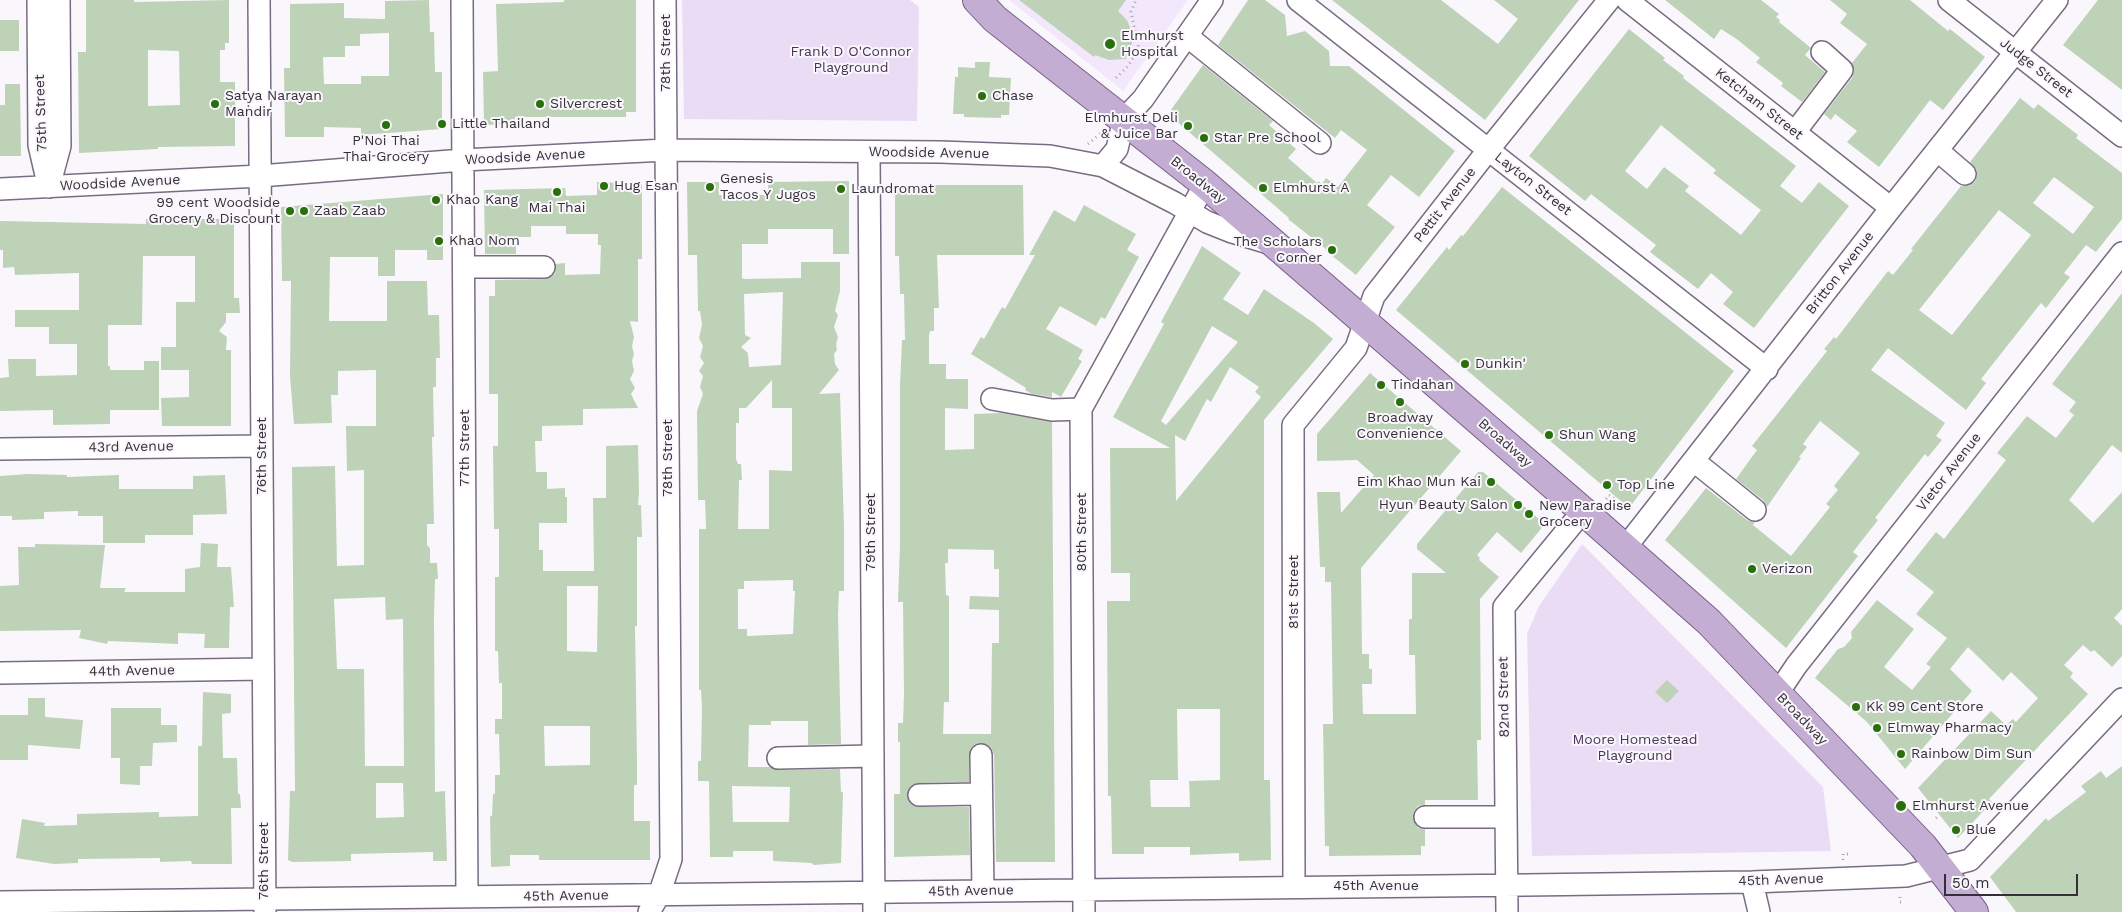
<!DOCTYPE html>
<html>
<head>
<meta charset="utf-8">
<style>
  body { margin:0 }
  #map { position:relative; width:2122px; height:912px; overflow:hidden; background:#faf7fc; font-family:"Work Sans",sans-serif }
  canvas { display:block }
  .scale { position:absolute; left:1944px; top:874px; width:134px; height:22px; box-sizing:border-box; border:2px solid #352f39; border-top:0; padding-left:6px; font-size:15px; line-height:18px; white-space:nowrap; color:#352f39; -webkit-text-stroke:4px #faf7fc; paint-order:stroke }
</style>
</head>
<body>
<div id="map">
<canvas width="2122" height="912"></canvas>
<div class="scale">50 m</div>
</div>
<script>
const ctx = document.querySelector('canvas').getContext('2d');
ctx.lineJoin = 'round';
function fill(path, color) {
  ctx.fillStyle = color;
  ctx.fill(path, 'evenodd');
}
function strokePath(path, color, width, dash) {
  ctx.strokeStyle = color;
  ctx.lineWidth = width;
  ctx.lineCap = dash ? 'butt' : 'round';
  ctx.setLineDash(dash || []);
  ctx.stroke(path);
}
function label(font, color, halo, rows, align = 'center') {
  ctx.font = font + ' "Work Sans",sans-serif';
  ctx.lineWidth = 4;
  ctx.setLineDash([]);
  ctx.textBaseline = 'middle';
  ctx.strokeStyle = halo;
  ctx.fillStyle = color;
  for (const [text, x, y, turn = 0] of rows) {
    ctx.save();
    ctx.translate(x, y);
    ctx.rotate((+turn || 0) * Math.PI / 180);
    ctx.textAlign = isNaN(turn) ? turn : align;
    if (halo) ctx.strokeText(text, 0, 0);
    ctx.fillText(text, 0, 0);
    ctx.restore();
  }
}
fill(new Path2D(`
  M 1009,0 L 1188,0 L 1123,91 Z`), '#f3e8fb');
fill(new Path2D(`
  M 682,0 L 910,0 L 919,7 L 917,121 L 684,119 Z
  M 1582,544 L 1823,787 L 1831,851 L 1532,856 L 1527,634 L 1539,606 Z`), '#ebdcf6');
fill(new Path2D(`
  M 86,0 L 134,0 L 134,2 L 229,0 L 229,43 L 225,43 L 225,50 L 220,50 L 220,82 L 235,82 L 235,146 L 158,147 L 158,149 L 79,153 L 78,52 L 86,52 ZM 148,50 L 179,51 L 180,105 L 148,106 Z
  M 429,0 L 430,32 L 434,32 L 435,72 L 442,72 L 442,129 L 361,135 L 361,128 L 324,127 L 324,137 L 285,137 L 284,68 L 290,68 L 290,4 L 344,3 L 344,18 L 385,19 L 385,1 ZM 389,33 L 389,76 L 361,76 L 361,84 L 324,84 L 323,57 L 345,57 L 345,46 L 360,46 L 360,34 Z
  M 564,0 L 636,0 L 636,112 L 626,112 L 626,117 L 515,117 L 515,124 L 484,125 L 483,72 L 498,71 L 496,4 L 564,2 Z
  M 1019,0 L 1126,0 L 1118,11 L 1127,20 L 1132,33 L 1132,43 L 1126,59 L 1109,60 L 1095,55 L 1094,57 Z
  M 1248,0 L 1265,0 L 1285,15 L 1287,36 L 1305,31 L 1329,51 L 1330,66 L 1349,66 L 1455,151 L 1419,197 L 1391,175 L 1367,205 L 1395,227 L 1356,275 L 1325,250 L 1326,249 L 1288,219 L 1289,218 L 1168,114 L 1203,65 L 1273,121 L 1269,125 L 1296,149 L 1288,158 L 1317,183 L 1318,181 L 1322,184 L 1326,178 L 1338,187 L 1367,150 L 1341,130 L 1335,138 L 1218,45 Z
  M 1332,0 L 1441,0 L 1498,44 L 1518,19 L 1494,0 L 1579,0 L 1485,120 Z
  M 1665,0 L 1761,0 L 1779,14 L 1776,17 L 1780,20 L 1779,22 L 1811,48 L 1805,55 L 1825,72 L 1802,102 L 1781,86 L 1783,83 L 1756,62 L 1760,58 L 1738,40 L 1721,29 L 1714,39 Z
  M 1830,0 L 1910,0 L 1948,31 L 1950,29 L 1985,57 L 1943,110 L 1930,100 L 1879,167 L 1847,142 L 1857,131 L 1835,114 L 1831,120 L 1824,114 L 1852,78 L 1854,71 L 1852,63 L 1867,44 L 1840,23 L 1847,14 Z
  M 2098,0 L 2122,0 L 2122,90 L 2063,45 Z
  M 0,20 L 19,20 L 19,51 L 0,51 Z
  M 1629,29 L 1665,58 L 1663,60 L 1684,76 L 1683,78 L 1796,166 L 1780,186 L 1802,203 L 1819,182 L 1849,206 L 1754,328 L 1723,304 L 1733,292 L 1711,273 L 1698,289 L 1650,252 L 1656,245 L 1591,194 L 1585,201 L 1529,156 ZM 1661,125 L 1716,170 L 1713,173 L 1761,210 L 1741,235 L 1685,191 L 1689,186 L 1664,167 L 1647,189 L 1625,171 Z
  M 975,62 L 990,62 L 989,77 L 1011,78 L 1009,115 L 1001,115 L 1001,118 L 964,117 L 964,114 L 953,114 L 955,77 L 958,77 L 958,67 L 975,68 Z
  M 5,84 L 20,84 L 21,156 L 0,156 L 0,105 L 5,105 Z
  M 2020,98 L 2034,109 L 2038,104 L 2078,135 L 2076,138 L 2122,173 L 2122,219 L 2096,252 L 2086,245 L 2064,273 L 2070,277 L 2046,308 L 2041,303 L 1981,379 L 1986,383 L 1966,410 L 1888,348 L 1871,370 L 1945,423 L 1936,436 L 1942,440 L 1928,457 L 1925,454 L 1875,518 L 1878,520 L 1853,552 L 1858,556 L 1786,648 L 1665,540 L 1706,488 L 1747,520 L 1755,522 L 1753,525 L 1791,556 L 1830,507 L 1826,504 L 1838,490 L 1834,486 L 1860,453 L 1820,421 L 1803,444 L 1807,447 L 1799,457 L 1801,458 L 1767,507 L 1763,500 L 1736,479 L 1757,450 L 1752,446 L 1827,351 L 1824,349 L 1834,337 L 1836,339 L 1888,271 L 1893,275 L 1913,250 L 1911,249 L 1961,186 L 1969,186 L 1975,182 L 1977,170 L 1970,162 ZM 2054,177 L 2094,207 L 2073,234 L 2033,203 ZM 1999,210 L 2031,235 L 1952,335 L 1919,310 Z
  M 849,181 L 849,254 L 833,254 L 833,229 L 768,229 L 768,244 L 742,244 L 742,278 L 744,279 L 801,278 L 801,262 L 840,262 L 840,291 L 835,311 L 838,315 L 834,327 L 838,337 L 836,344 L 837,350 L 834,354 L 835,364 L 839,370 L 819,394 L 840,393 L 844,529 L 844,591 L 839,591 L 838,615 L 841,744 L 808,745 L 808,721 L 771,721 L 771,725 L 749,725 L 748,767 L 770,767 L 778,770 L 840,769 L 841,792 L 843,792 L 841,863 L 814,865 L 811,863 L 773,861 L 773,851 L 733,851 L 733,857 L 710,857 L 709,781 L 698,781 L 698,761 L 701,761 L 702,709 L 701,690 L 699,690 L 699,529 L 706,529 L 705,500 L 698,500 L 697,411 L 703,394 L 700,387 L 703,376 L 699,371 L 704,363 L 700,357 L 703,346 L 699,338 L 702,325 L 700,311 L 698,311 L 697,255 L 688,255 L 687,182 L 719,182 L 719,195 L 768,195 L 768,182 ZM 783,292 L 781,365 L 749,367 L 748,353 L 741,347 L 751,338 L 745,335 L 744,294 ZM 772,380 L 772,408 L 792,408 L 792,471 L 769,470 L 769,529 L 738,529 L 739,480 L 742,480 L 741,464 L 738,464 L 736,459 L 736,423 L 739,423 L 739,408 L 746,408 ZM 793,580 L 793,591 L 795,591 L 793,634 L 747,636 L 747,629 L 738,629 L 738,589 L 744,589 L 744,581 ZM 732,786 L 790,787 L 789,822 L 733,822 Z
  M 597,182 L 642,184 L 642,259 L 638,259 L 638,322 L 630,321 L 634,337 L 632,346 L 634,354 L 632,361 L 634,371 L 630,379 L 635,388 L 631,394 L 638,408 L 583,409 L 583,425 L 542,426 L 542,441 L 535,441 L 536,472 L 547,472 L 547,489 L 565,488 L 565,497 L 567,497 L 567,523 L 539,523 L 539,550 L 543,550 L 543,571 L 594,571 L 593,498 L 606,498 L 606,446 L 638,445 L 639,493 L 638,505 L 641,505 L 642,537 L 637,537 L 637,626 L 635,626 L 637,761 L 637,785 L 634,785 L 634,821 L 650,821 L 650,860 L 539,860 L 539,855 L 510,855 L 510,866 L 491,867 L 490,816 L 492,816 L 493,794 L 495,794 L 495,775 L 500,775 L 499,734 L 495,734 L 495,719 L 502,719 L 502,683 L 499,683 L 498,651 L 495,651 L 495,577 L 499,577 L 499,529 L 494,529 L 493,446 L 498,446 L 498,394 L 489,394 L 489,296 L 495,296 L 495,280 L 544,279 L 555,274 L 556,264 L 565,263 L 565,275 L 600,274 L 601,245 L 598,245 L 598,234 L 566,234 L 566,226 L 531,226 L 531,237 L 516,237 L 516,254 L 485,254 L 484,190 L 565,188 L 566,196 L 597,195 ZM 567,586 L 598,586 L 597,652 L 567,651 ZM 544,726 L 590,726 L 590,765 L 545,766 Z
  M 895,185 L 1023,185 L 1024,255 L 937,255 L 939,308 L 934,308 L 934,331 L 930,331 L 929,336 L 929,364 L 946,364 L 946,379 L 968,379 L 968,409 L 945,408 L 945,450 L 974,449 L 974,414 L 1001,413 L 1052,422 L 1055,862 L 996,862 L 994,755 L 991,748 L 981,743 L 975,744 L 970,749 L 969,782 L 918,783 L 912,785 L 907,795 L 909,802 L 919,807 L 969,807 L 970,855 L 894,857 L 894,794 L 900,794 L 900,742 L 898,742 L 898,723 L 903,723 L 904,694 L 903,602 L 898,602 L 900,545 L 900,385 L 902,340 L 905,340 L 904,294 L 900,294 L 899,256 L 895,256 ZM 948,549 L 994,550 L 994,569 L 999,569 L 999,597 L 970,596 L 969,609 L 999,610 L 999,643 L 992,643 L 991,734 L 943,734 L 944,702 L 949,702 L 949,596 L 946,595 L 945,563 L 948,563 Z
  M 1502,187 L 1734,371 L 1629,508 L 1396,310 L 1447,247 L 1449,250 L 1461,235 L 1463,236 Z
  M 443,194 L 443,260 L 427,260 L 427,250 L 395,250 L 395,276 L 378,276 L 378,257 L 330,257 L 329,321 L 387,321 L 387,281 L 427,281 L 428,315 L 439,315 L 440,358 L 436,358 L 436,387 L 433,387 L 434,437 L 432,437 L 434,524 L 427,524 L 427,545 L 430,548 L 430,563 L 437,563 L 438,579 L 435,579 L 434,619 L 435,792 L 445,791 L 447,861 L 433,861 L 433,852 L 351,854 L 351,861 L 293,862 L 288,860 L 290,791 L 295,791 L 292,467 L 335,466 L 337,566 L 364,565 L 364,470 L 347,471 L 346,426 L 376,426 L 376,370 L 338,371 L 338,395 L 331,395 L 332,423 L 294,424 L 290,377 L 291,281 L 282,281 L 281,207 ZM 385,597 L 386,620 L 403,619 L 404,766 L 365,766 L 364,669 L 337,669 L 334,599 ZM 376,783 L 403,783 L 404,817 L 376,818 Z
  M 1084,205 L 1136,234 L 1127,250 L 1139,257 L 1105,319 L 1101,317 L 1096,326 L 1060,306 L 1046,329 L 1083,350 L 1078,359 L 1082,361 L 1061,397 L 1052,392 L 1052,397 L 1032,394 L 1025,390 L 1026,388 L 971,354 L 981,337 L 984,339 L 1002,307 L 1005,309 L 1035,255 L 1029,255 L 1054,210 L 1075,222 Z
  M 146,219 L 234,219 L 234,298 L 239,298 L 240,313 L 226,313 L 226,322 L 219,331 L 227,337 L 226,350 L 231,350 L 231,426 L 162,426 L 161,398 L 189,397 L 189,370 L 161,370 L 161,347 L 176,347 L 176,302 L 195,302 L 195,256 L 143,256 L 142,325 L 108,325 L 108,366 L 110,366 L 110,370 L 144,370 L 144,361 L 159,361 L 159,410 L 110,410 L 110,424 L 53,425 L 53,410 L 0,411 L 0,378 L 9,377 L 8,359 L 36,359 L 36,376 L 77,375 L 77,344 L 49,344 L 49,327 L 15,327 L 15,310 L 79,310 L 79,273 L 15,275 L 14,267 L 3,268 L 3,250 L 0,250 L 0,221 L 146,224 Z
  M 1202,246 L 1241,273 L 1223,299 L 1248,315 L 1264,289 L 1314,323 L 1333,339 L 1264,420 L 1264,780 L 1270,780 L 1271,860 L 1239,861 L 1239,853 L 1190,855 L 1190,847 L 1144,847 L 1144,854 L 1112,854 L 1111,796 L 1108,796 L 1107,601 L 1130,601 L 1130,573 L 1111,573 L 1110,448 L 1170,448 L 1113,417 L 1164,324 L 1161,322 ZM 1212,326 L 1238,342 L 1166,425 L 1161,421 ZM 1230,367 L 1259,387 L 1255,392 L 1261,397 L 1176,501 L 1175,435 L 1185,441 L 1207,399 L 1211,402 ZM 1177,709 L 1220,709 L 1220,780 L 1189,781 L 1190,807 L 1151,807 L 1150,780 L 1178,780 Z
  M 2122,293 L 2122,453 L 2112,445 L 2069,500 L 2093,523 L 2122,492 L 2122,609 L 2114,618 L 2122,626 L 2122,656 L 2112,667 L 2094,650 L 2091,652 L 2083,645 L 2064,665 L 2073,673 L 2070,677 L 2088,694 L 1989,799 L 1992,802 L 1958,838 L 1918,788 L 1991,711 L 2006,725 L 2013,719 L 2016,722 L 2038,698 L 2011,672 L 2003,681 L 1968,647 L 1950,669 L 1972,691 L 1905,769 L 1867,722 L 1815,678 L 1838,649 L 1844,647 L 1852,638 L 1851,632 L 1877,600 L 1914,629 L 1884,667 L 1912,690 L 1931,667 L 1926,664 L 1947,638 L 1916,614 L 1934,592 L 1906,570 L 1936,532 L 1944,539 L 2006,460 L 1997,453 L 2027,416 L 2056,438 L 2074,415 L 2069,411 L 2076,402 L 2052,384 Z
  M 1370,373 L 1461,451 L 1361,568 L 1362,654 L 1369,654 L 1369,669 L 1372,669 L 1372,684 L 1362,684 L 1363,714 L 1416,714 L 1415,655 L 1409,655 L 1409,619 L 1412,619 L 1412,573 L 1446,573 L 1417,549 L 1417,544 L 1478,472 L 1483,472 L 1545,524 L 1521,553 L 1497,532 L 1477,555 L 1480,558 L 1479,560 L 1499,577 L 1480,599 L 1481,740 L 1477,740 L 1478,800 L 1425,800 L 1425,805 L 1418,806 L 1414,811 L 1413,817 L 1418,828 L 1425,829 L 1425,846 L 1421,846 L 1421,855 L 1329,856 L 1329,846 L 1325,846 L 1323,724 L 1333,724 L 1331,582 L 1325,582 L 1325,567 L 1320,567 L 1317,492 L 1340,492 L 1341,513 L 1374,475 L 1357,460 L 1317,461 L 1317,434 Z
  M 28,474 L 67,475 L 67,477 L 119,475 L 119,489 L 193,489 L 193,476 L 225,475 L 227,514 L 193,515 L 193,535 L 145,535 L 145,543 L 103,543 L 103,516 L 78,516 L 78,511 L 44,512 L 44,519 L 12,520 L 12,516 L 0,516 L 0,476 Z
  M 201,543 L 218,544 L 217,567 L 231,567 L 234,607 L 230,607 L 229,648 L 204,648 L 205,634 L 178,633 L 178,644 L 108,641 L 107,644 L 79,638 L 81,630 L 0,631 L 0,586 L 19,585 L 18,547 L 35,547 L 35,544 L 105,545 L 100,588 L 126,588 L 124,592 L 185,592 L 185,569 L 200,567 Z
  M 1667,680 L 1679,691 L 1667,703 L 1655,692 Z
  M 203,692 L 231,694 L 231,713 L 222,714 L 223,758 L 237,758 L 238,794 L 240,794 L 241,808 L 231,808 L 232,864 L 192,864 L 191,861 L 160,862 L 160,858 L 78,859 L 78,863 L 54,864 L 16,858 L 22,819 L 45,823 L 44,826 L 77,825 L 77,814 L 159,812 L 159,817 L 198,816 L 198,746 L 202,746 Z
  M 28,698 L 45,698 L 45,717 L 83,720 L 80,749 L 28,745 L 28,760 L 0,760 L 0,715 L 28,715 Z
  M 111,708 L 161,708 L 161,725 L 177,725 L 177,742 L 153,743 L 152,766 L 140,766 L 140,785 L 120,784 L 120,758 L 111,758 Z
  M 2122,766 L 2122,912 L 2016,912 L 1990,877 L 2046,818 L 2048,821 L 2086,792 L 2081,786 L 2101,771 L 2106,778 Z`), '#bed2b8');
const minor = new Path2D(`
  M 38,0 L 39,145 L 48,184
  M 259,0 L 265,912
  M 462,0 L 467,896
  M 1298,0 L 1767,369
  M 1627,0 L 1891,208
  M 1949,0 L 2122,136
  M 1187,36 L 1320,143
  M 1795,132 L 1842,70 L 1822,52
  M 1937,150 L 1965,174
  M 869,152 L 874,912
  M 1103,166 L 1117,149 L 1124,119 L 1143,99 L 1212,0
  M 49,187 L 60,146 L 59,0
  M 0,189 L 260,176 L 463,160 L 666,150 L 940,152 L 1050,156 L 1103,166 L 1175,203 L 1207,222 L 1232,232 L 1272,244
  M 464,267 L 544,267
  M 992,399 L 1052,410 L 1081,409
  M 0,449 L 262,446
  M 1694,461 L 1755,510
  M 1625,548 L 1891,208 L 2057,0
  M 0,673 L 263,669
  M 1778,693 L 1796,666 L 2122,253
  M 981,755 L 983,891
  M 778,758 L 873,756
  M 919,795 L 981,794
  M 1425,817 L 1506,817
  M 1752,882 L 1759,912
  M 1294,887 L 1293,425 L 1356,348 L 1374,296 L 1489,149 L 1609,0
  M 0,902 L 1526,885 L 1752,882 L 1906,876 L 1970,860 L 2122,699
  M 649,912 L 659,895 L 671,859 L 665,0
  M 1084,912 L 1081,409 L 1205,184
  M 1507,912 L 1504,607 L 1583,511`);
const major = new Path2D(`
  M 977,0 L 995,19 L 1205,184 L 1583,511 L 1709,622 L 1923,846 L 1974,912`);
strokePath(minor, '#796c82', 24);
strokePath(major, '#795d8a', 30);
strokePath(new Path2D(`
  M 1116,78 L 1128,66 L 1139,49 L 1131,12 L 1136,0
  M 1088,144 L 1102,132
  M 1606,499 L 1609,495 L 1614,498
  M 1936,818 L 1940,815
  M 1843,860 L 1843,854 L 1848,854
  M 1900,897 L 1900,902 L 1905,902`), '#aba7ae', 3, [1, 4]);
strokePath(minor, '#fff', 21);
strokePath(major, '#c4add3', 28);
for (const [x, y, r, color] of [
  [1110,44,6,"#296f0b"],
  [982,96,5,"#296f0b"],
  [215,104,5,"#296f0b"],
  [540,104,5,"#296f0b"],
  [442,124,5,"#296f0b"],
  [386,125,5,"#296f0b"],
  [1188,126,5,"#296f0b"],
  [1204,138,5,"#296f0b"],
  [604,186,5,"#296f0b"],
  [710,187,5,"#296f0b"],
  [1263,188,5,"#296f0b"],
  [841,189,5,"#296f0b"],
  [557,192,5,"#296f0b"],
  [436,200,5,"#296f0b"],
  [290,211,5,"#296f0b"],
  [304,211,5,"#296f0b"],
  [439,241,5,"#296f0b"],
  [1332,250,5,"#296f0b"],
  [1465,364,5,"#296f0b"],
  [1381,385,5,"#296f0b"],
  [1400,402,5,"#296f0b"],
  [1549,435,5,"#296f0b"],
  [1491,482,5,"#296f0b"],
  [1607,485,5,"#296f0b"],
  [1518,505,5,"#296f0b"],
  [1529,514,5,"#296f0b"],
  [1752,569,5,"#296f0b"],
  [1856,707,5,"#296f0b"],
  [1877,728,5,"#296f0b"],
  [1901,754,5,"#296f0b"],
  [1901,806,6,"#296f0b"],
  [1956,830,5,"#296f0b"]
]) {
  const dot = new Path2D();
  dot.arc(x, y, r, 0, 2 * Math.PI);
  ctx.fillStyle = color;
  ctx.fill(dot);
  strokePath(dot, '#faf7fc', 2);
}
label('14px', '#352f39', '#faf7fc', [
  ["Elmhurst",1121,36],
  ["Hospital",1121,52],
  ["Satya Narayan",225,96],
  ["Mandir",225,112],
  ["Chase",992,96],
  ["Silvercrest",550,104],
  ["Elmhurst Deli",1178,118,"right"],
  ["& Juice Bar",1178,134,"right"],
  ["Little Thailand",452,124],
  ["Star Pre School",1214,138],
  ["P'Noi Thai",386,141,"center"],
  ["Thai Grocery",386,157,"center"],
  ["Genesis",720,179],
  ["Tacos Y Jugos",720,195],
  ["Hug Esan",614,186],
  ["Elmhurst A",1273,188],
  ["Laundromat",851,189],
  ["Khao Kang",446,200],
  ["99 cent Woodside",280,203,"right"],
  ["Grocery & Discount",280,219,"right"],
  ["Mai Thai",557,208,"center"],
  ["Zaab Zaab",314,211],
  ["Khao Nom",449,241],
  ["The Scholars",1322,242,"right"],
  ["Corner",1322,258,"right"],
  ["Dunkin'",1475,364],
  ["Tindahan",1391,385],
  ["Broadway",1400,418,"center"],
  ["Convenience",1400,434,"center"],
  ["Shun Wang",1559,435],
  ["Eim Khao Mun Kai",1481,482,"right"],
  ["Top Line",1617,485],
  ["Hyun Beauty Salon",1508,505,"right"],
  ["New Paradise",1539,506],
  ["Grocery",1539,522],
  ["Verizon",1762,569],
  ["Kk 99 Cent Store",1866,707],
  ["Elmway Pharmacy",1887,728],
  ["Rainbow Dim Sun",1911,754],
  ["Elmhurst Avenue",1912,806],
  ["Blue",1966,830]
], 'left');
label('14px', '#4b335a', '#faf7fc', [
  ["Frank D O'Connor",851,52],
  ["Playground",851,68],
  ["Moore Homestead",1635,740],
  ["Playground",1635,756]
]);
label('14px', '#352f39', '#faf7fc', [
  ["78th Street",666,53,-90],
  ["Judge Street",2036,68,38],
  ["Ketcham Street",1759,104,38],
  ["75th Street",41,113,-92],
  ["Woodside Avenue",929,153,1],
  ["Woodside Avenue",525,157,-3],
  ["Broadway",1198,180,39],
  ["Woodside Avenue",120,183,-3],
  ["Layton Street",1533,184,38],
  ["Pettit Avenue",1445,205,-52],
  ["Britton Avenue",1840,273,-52],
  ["Broadway",1505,443,41],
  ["43rd Avenue",131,447,-1],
  ["77th Street",465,448,-90],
  ["76th Street",262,456,-90],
  ["78th Street",668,458,-90],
  ["Vietor Avenue",1949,472,-52],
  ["79th Street",871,532,-90],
  ["80th Street",1082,532,-90],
  ["81st Street",1294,592,-90],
  ["44th Avenue",132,671,-1],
  ["82nd Street",1504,697,-91],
  ["Broadway",1802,719,46],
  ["76th Street",264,861,-90],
  ["45th Avenue",1781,880,-2],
  ["45th Avenue",1376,886],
  ["45th Avenue",971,891,-1],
  ["45th Avenue",566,896,-1]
]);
</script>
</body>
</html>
